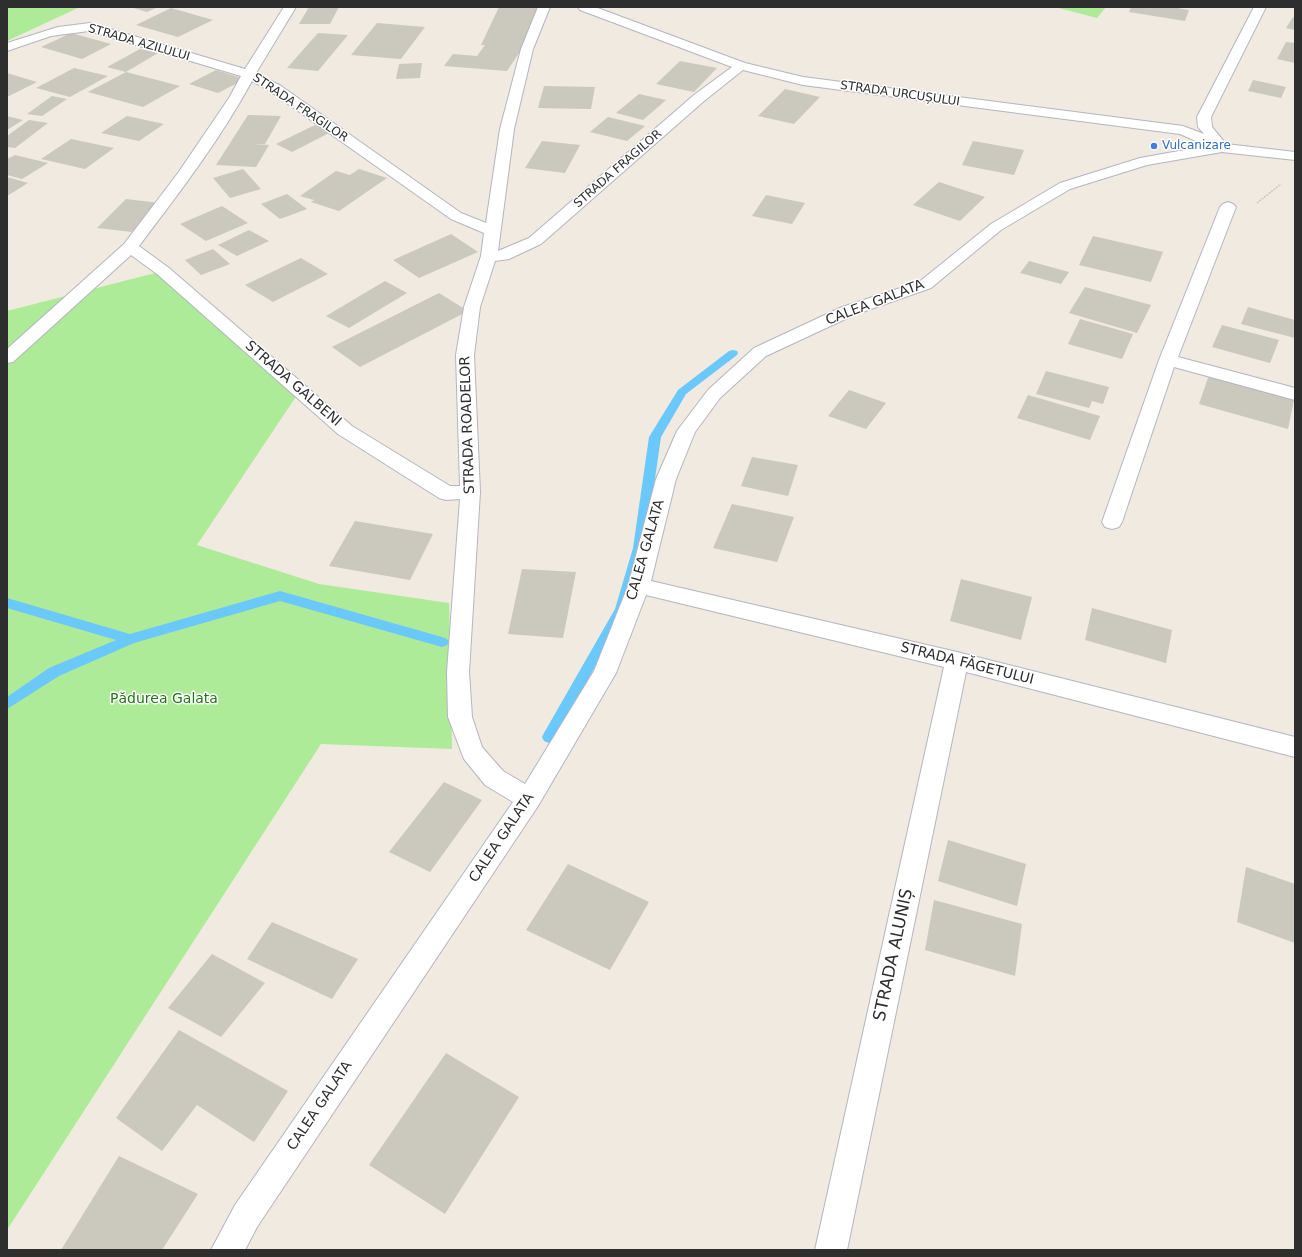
<!DOCTYPE html>
<html>
<head>
<meta charset="utf-8">
<style>
  body { margin:0 }
  #map { position:relative; width:1302px; height:1257px; overflow:hidden; background:#f0eae0; font-family:"DejaVu Sans",sans-serif }
  canvas { display:block }
  .frame { position:absolute; inset:0; border:8px solid #2e2e2e; pointer-events:none }
</style>
</head>
<body>
<div id="map">
<canvas width="1302" height="1257"></canvas>
<div class="frame"></div>
</div>
<script>
const ctx = document.querySelector('canvas').getContext('2d');
ctx.lineJoin = 'round';
function fill(path, color) {
  ctx.fillStyle = color;
  ctx.fill(path, 'evenodd');
}
function strokePath(path, color, width, dash) {
  ctx.strokeStyle = color;
  ctx.lineWidth = width;
  ctx.lineCap = dash ? 'butt' : 'round';
  ctx.setLineDash(dash || []);
  ctx.stroke(path);
}
function label(font, color, halo, rows, align = 'center') {
  ctx.font = font + ' "DejaVu Sans",sans-serif';
  ctx.lineWidth = 3;
  ctx.setLineDash([]);
  ctx.textBaseline = 'middle';
  ctx.strokeStyle = halo;
  ctx.fillStyle = color;
  for (const [text, x, y, turn = 0] of rows) {
    ctx.save();
    ctx.translate(x, y);
    ctx.rotate((+turn || 0) * Math.PI / 180);
    ctx.textAlign = isNaN(turn) ? turn : align;
    if (halo) ctx.strokeText(text, 0, 0);
    ctx.fillText(text, 0, 0);
    ctx.restore();
  }
}
fill(new Path2D(`
  M 7,7 L 80,7 L 7,41 Z
  M 1055,7 L 1106,7 L 1097,18 Z
  M 163,271 L 297,395 L 197,545 L 319,584 L 449,603 L 452,749 L 321,744 L 7,1230 L 7,311 Z`), '#adeb98');
fill(new Path2D(`
  M 733,350 L 737,351 L 738,353 L 737,355 L 686,394 L 661,437 L 645,548 L 627,609 L 554,741 L 549,743 L 544,741 L 542,737 L 544,733 L 615,609 L 633,548 L 649,437 L 678,390 L 729,351 Z
  M 280,591 L 442,637 L 447,639 L 449,642 L 447,645 L 442,647 L 280,601 L 134,643 L 59,676 L 7,709 L 7,697 L 49,668 L 116,640 L 7,608 L 7,598 L 130,634 Z`), '#6bc8fa');
fill(new Path2D(`
  M 130,7 L 158,7 L 147,12 Z
  M 309,7 L 339,7 L 330,24 L 299,24 Z
  M 499,7 L 539,7 L 523,47 L 507,71 L 444,66 L 453,54 L 477,56 L 485,45 L 481,45 Z
  M 1131,7 L 1172,7 L 1189,10 L 1185,21 L 1129,12 Z
  M 171,8 L 213,20 L 178,37 L 136,25 Z
  M 1293,17 L 1295,18 L 1295,30 L 1286,28 Z
  M 377,23 L 425,27 L 401,59 L 351,55 Z
  M 71,33 L 111,44 L 82,59 L 41,47 Z
  M 318,33 L 348,35 L 318,71 L 287,68 Z
  M 1286,42 L 1295,43 L 1295,63 L 1277,59 Z
  M 140,49 L 158,53 L 126,72 L 107,67 Z
  M 680,61 L 717,68 L 694,92 L 656,84 Z
  M 422,63 L 420,78 L 396,79 L 399,64 Z
  M 74,68 L 108,76 L 70,97 L 36,88 Z
  M 216,70 L 245,79 L 218,93 L 189,84 Z
  M 126,72 L 180,86 L 143,107 L 88,92 Z
  M 7,73 L 37,82 L 7,97 Z
  M 1253,80 L 1286,87 L 1281,98 L 1248,91 Z
  M 544,86 L 595,87 L 591,109 L 538,108 Z
  M 785,89 L 820,97 L 794,124 L 758,116 Z
  M 639,94 L 666,100 L 643,120 L 616,113 Z
  M 52,96 L 67,99 L 42,116 L 27,114 Z
  M 248,115 L 281,116 L 265,144 L 253,144 L 269,145 L 256,167 L 216,165 Z
  M 7,116 L 23,120 L 7,130 Z
  M 127,116 L 164,124 L 139,141 L 101,133 Z
  M 608,117 L 645,126 L 627,141 L 590,132 Z
  M 29,120 L 48,123 L 15,148 L 7,147 L 7,136 Z
  M 315,125 L 331,132 L 292,152 L 276,144 Z
  M 71,139 L 114,148 L 85,169 L 41,159 Z
  M 542,141 L 580,145 L 565,173 L 525,168 Z
  M 973,141 L 1024,150 L 1014,175 L 962,165 Z
  M 15,155 L 48,163 L 22,179 L 7,175 L 7,159 Z
  M 243,169 L 261,189 L 230,198 L 213,178 Z
  M 359,169 L 387,178 L 339,211 L 311,202 L 314,200 L 300,196 L 336,171 L 350,175 Z
  M 7,177 L 28,183 L 7,196 Z
  M 939,182 L 985,197 L 960,221 L 913,205 Z
  M 287,194 L 307,209 L 280,219 L 261,204 Z
  M 766,195 L 805,203 L 792,224 L 752,216 Z
  M 126,199 L 160,203 L 132,232 L 97,228 Z
  M 222,206 L 248,223 L 206,241 L 180,224 Z
  M 249,230 L 269,241 L 237,256 L 218,245 Z
  M 451,234 L 478,252 L 419,278 L 393,260 Z
  M 1093,236 L 1163,252 L 1151,282 L 1079,265 Z
  M 213,249 L 230,264 L 201,275 L 185,260 Z
  M 301,258 L 328,274 L 273,302 L 245,285 Z
  M 1029,261 L 1069,272 L 1061,284 L 1020,273 Z
  M 385,281 L 407,293 L 349,328 L 326,316 Z
  M 1085,287 L 1151,305 L 1137,333 L 1069,313 Z
  M 439,293 L 468,311 L 360,367 L 332,347 Z
  M 1248,307 L 1295,320 L 1295,338 L 1241,324 Z
  M 1080,319 L 1133,334 L 1122,359 L 1068,344 Z
  M 1222,325 L 1279,340 L 1270,363 L 1212,347 Z
  M 1046,371 L 1109,387 L 1103,404 L 1092,401 L 1089,408 L 1036,394 Z
  M 1210,372 L 1295,395 L 1288,429 L 1199,404 Z
  M 849,390 L 886,403 L 866,429 L 828,416 Z
  M 1028,395 L 1100,416 L 1090,440 L 1017,418 Z
  M 752,457 L 798,465 L 788,496 L 741,486 Z
  M 732,504 L 794,517 L 777,562 L 713,548 Z
  M 355,521 L 433,534 L 410,580 L 329,566 Z
  M 522,569 L 576,572 L 563,638 L 508,634 Z
  M 961,579 L 1032,597 L 1021,640 L 950,621 Z
  M 1092,608 L 1172,630 L 1166,663 L 1085,640 Z
  M 444,782 L 482,800 L 430,872 L 389,852 Z
  M 948,840 L 1026,864 L 1017,906 L 938,881 Z
  M 568,864 L 649,902 L 610,970 L 526,930 Z
  M 1246,867 L 1295,884 L 1295,943 L 1237,922 Z
  M 934,900 L 1022,924 L 1015,976 L 925,950 Z
  M 272,922 L 358,959 L 332,999 L 247,959 Z
  M 212,954 L 265,983 L 221,1037 L 168,1008 Z
  M 179,1030 L 288,1091 L 254,1142 L 197,1105 L 162,1151 L 116,1118 Z
  M 446,1053 L 519,1097 L 445,1214 L 369,1165 Z
  M 119,1156 L 198,1194 L 162,1250 L 61,1250 Z`), '#cbc8be');
const minor = new Path2D(`
  M 284,7 L 296,7 L 256,73 L 281,86 L 461,213 L 486,223 L 500,129 L 521,49 L 538,7 L 550,7 L 533,49 L 514,129 L 498,251 L 529,238 L 694,95 L 732,67 L 580,10 L 578,7 L 595,7 L 745,63 L 803,77 L 1183,126 L 1204,134 L 1198,127 L 1197,117 L 1254,7 L 1266,7 L 1211,117 L 1212,127 L 1226,144 L 1295,152 L 1295,160 L 1222,152 L 1147,165 L 1070,189 L 1001,230 L 931,288 L 854,315 L 766,356 L 720,398 L 695,432 L 676,479 L 651,581 L 957,652 L 1295,737 L 1295,757 L 966,672 L 847,1250 L 815,1250 L 944,667 L 646,595 L 616,673 L 538,806 L 257,1227 L 245,1250 L 211,1250 L 235,1205 L 513,802 L 485,785 L 464,759 L 448,717 L 447,672 L 460,499 L 446,500 L 439,498 L 338,434 L 157,274 L 131,255 L 13,362 L 7,363 L 7,349 L 124,244 L 178,173 L 229,98 L 241,76 L 89,31 L 51,36 L 7,51 L 7,43 L 58,27 L 90,23 L 245,69 ZM 743,70 L 803,85 L 1180,134 L 1207,146 L 1140,158 L 1060,183 L 991,224 L 919,282 L 842,307 L 754,348 L 708,390 L 677,431 L 656,479 L 628,586 L 594,671 L 525,784 L 503,771 L 482,747 L 472,717 L 469,672 L 480,492 L 474,355 L 480,307 L 495,261 L 509,259 L 541,244 L 704,101 ZM 252,81 L 271,92 L 451,219 L 484,233 L 481,256 L 464,307 L 456,355 L 460,486 L 450,486 L 352,426 L 169,268 L 139,246 C 179,193 220,140 252,81 Z
  M 1228,202 L 1233,204 L 1236,207 L 1178,357 L 1295,388 L 1295,400 L 1174,367 L 1122,522 L 1119,527 L 1112,529 L 1105,527 L 1102,522 L 1159,360 L 1220,207 L 1223,204 Z`);
strokePath(minor, '#b4b5c2', 2);
strokePath(new Path2D(`
  M 1257,203 L 1281,184`), '#c9c9c9', 1.5, [2, 1]);
fill(minor, '#fff');
for (const [x, y, r, color] of [
  [1154,146,4,"#3f7fe0"]
]) {
  const dot = new Path2D();
  dot.arc(x, y, r, 0, 2 * Math.PI);
  ctx.fillStyle = color;
  ctx.fill(dot);
  strokePath(dot, '#fff', 1.5);
}
label('12px', '#2e2e2e', '#fff', [
  ["STRADA AZILULUI",139,43,16],
  ["STRADA URCUȘULUI",900,94,8],
  ["STRADA FRAGILOR",300,108,34],
  ["STRADA FRAGILOR",618,169,-41]
]);
label('12px', '#366cbe', '#fff', [
  ["Vulcanizare",1162,146]
], 'left');
label('14px', '#2e2e2e', '#fff', [
  ["CALEA GALATA",875,303,-21],
  ["STRADA GALBENI",293,384,41],
  ["STRADA ROADELOR",468,425,-92],
  ["CALEA GALATA",646,550,-74],
  ["STRADA FĂGETULUI",967,664,14],
  ["CALEA GALATA",502,838,-56],
  ["CALEA GALATA",320,1106,-56]
]);
label('14px', '#207514', '#fff', [
  ["Pădurea Galata",164,699]
]);
label('17px', '#2e2e2e', '#fff', [
  ["STRADA ALUNIȘ",894,955,-78]
]);
</script>
</body>
</html>
